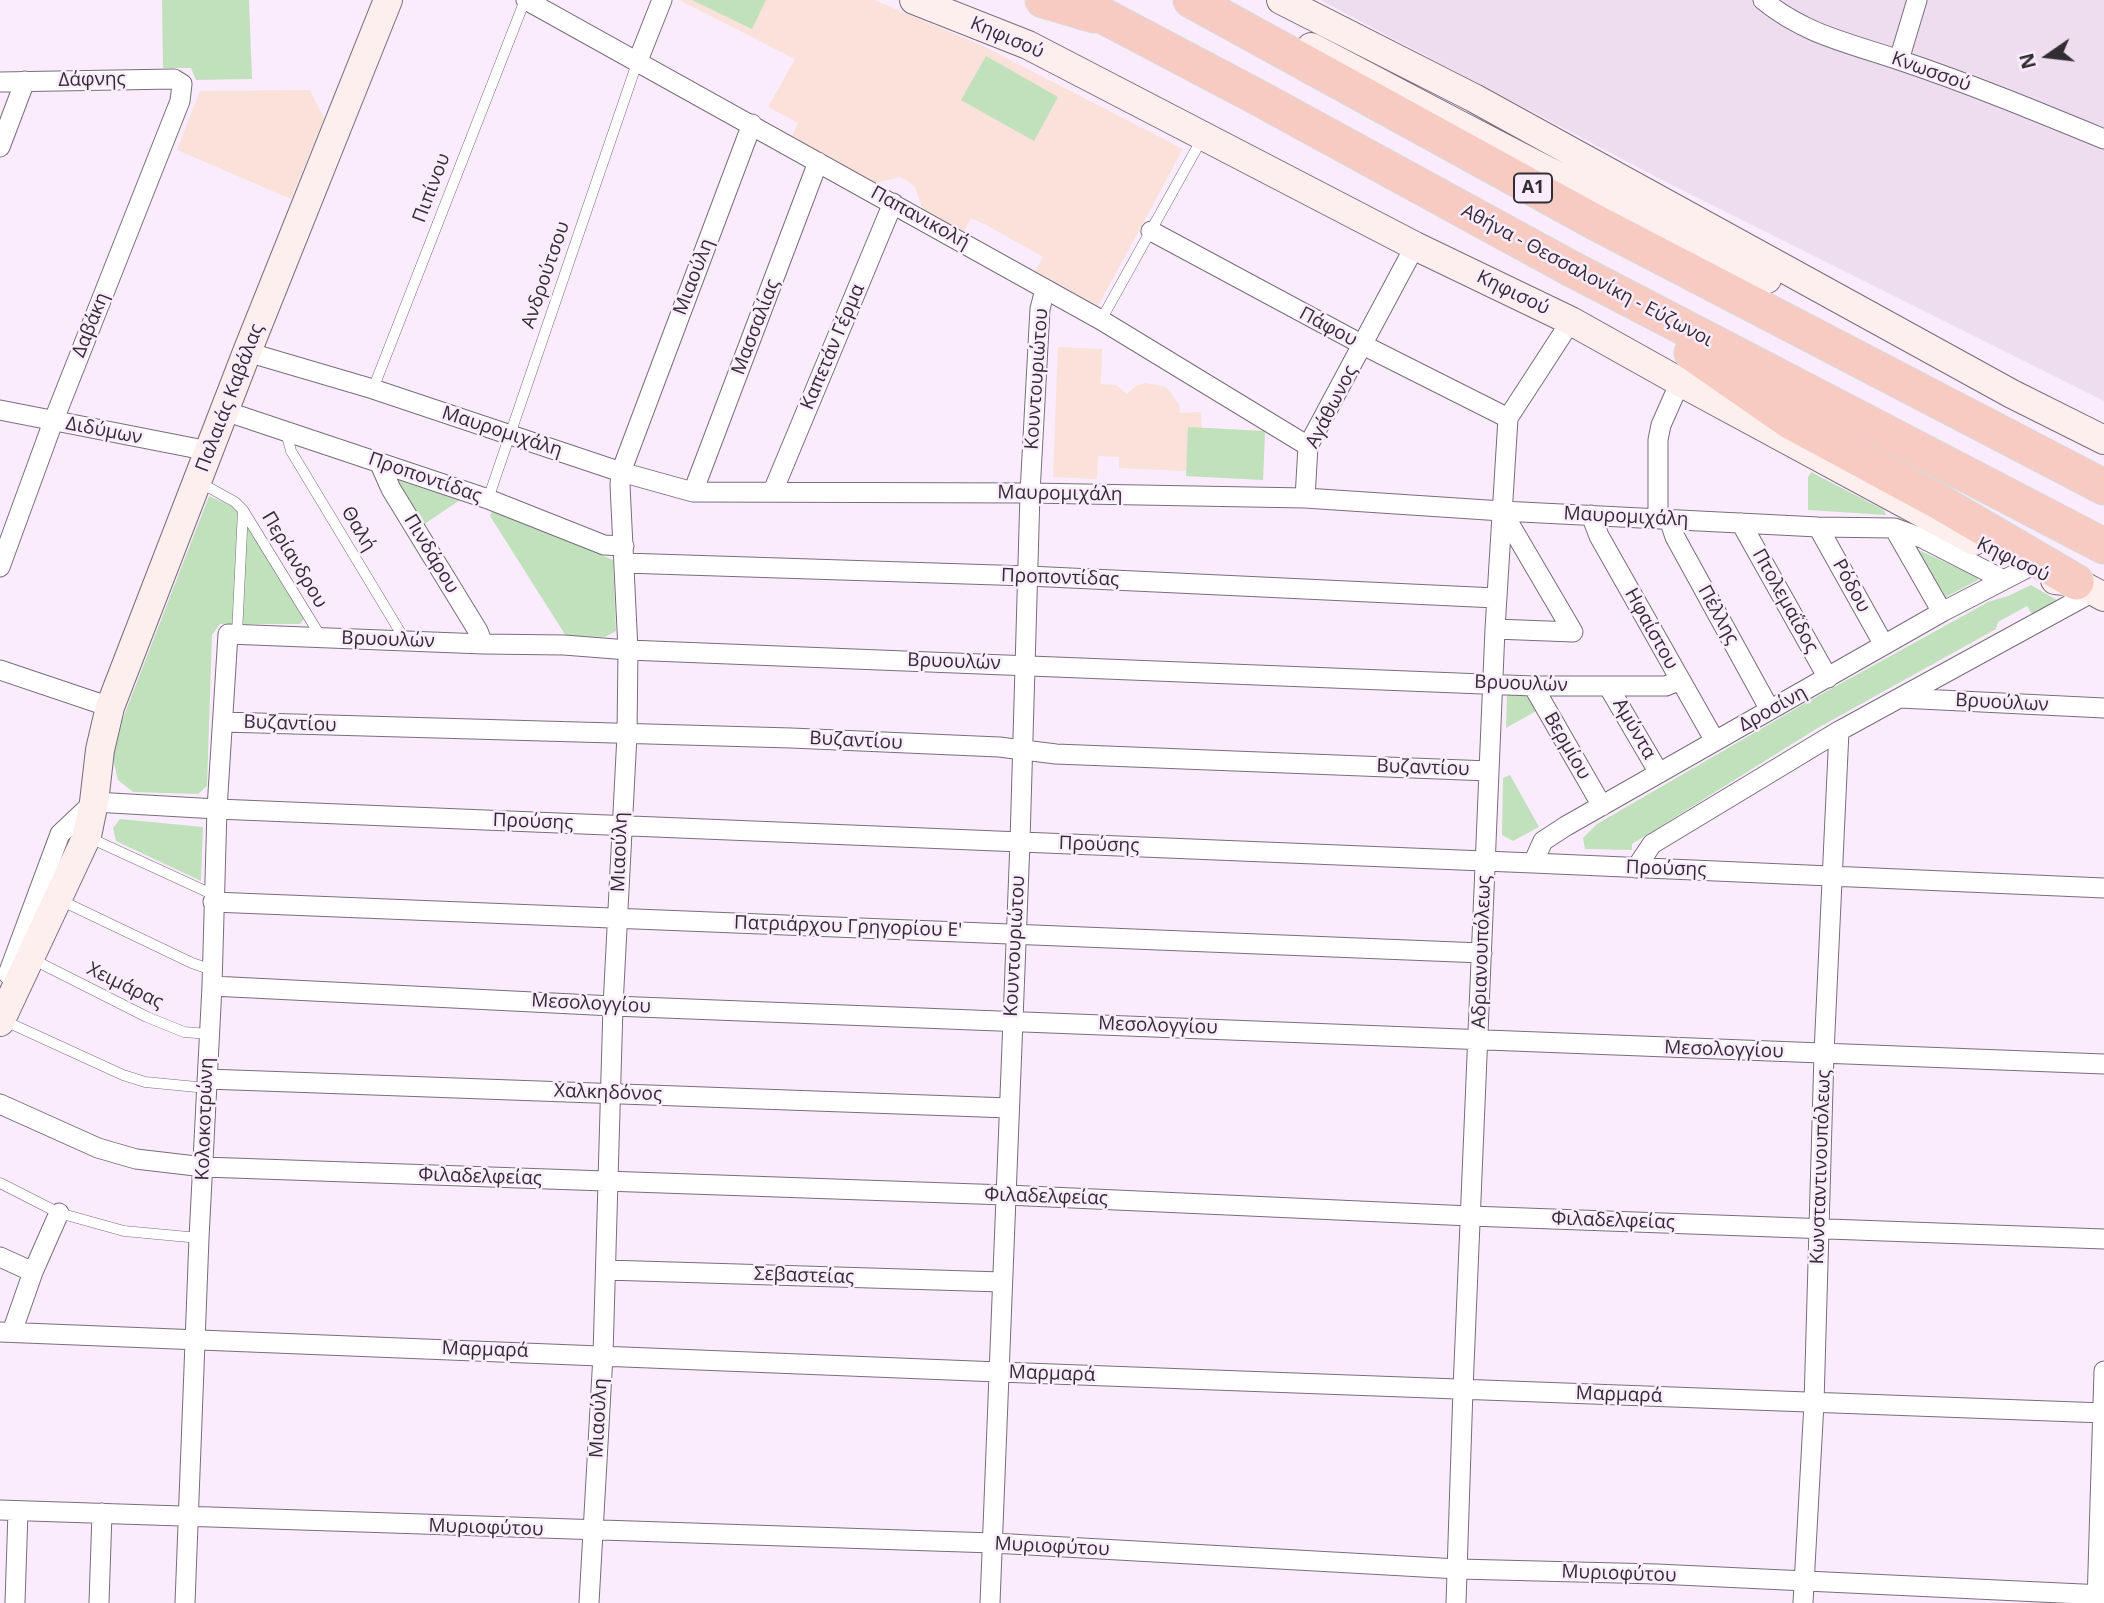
<!DOCTYPE html>
<html>
<head>
<meta charset="utf-8">
<style>
  body { margin:0 }
  #map { position:relative; width:2104px; height:1603px; overflow:hidden; background:#faecfd; font-family:"Open Sans",sans-serif }
  canvas { display:block }
  .north { position:absolute; left:2013px; top:21px; width:70px; height:70px; -webkit-text-stroke:5px #faecfd; paint-order:stroke; rotate:256deg; font-size:19px; font-weight:700; line-height:28px; text-align:center; color:#322c33 }
  .north::after { content:''; display:block; margin:auto; width:24px; height:32px; background:#322c33; clip-path:polygon(50% 0,100% 100%,50% 72%,0 100%) }
</style>
</head>
<body>
<div id="map">
<canvas width="2104" height="1603"></canvas>
<div class="north">N</div>
</div>
<script>
const ctx = document.querySelector('canvas').getContext('2d');
ctx.lineJoin = 'round';
function fill(path, color) {
  ctx.fillStyle = color;
  ctx.fill(path, 'evenodd');
}
function strokePath(path, color, width, dash) {
  ctx.strokeStyle = color;
  ctx.lineWidth = width;
  ctx.lineCap = dash ? 'butt' : 'round';
  ctx.setLineDash(dash || []);
  ctx.stroke(path);
}
function label(font, color, halo, rows, align = 'center') {
  ctx.font = font + ' "Open Sans",sans-serif';
  ctx.lineWidth = 5;
  ctx.setLineDash([]);
  ctx.textBaseline = 'middle';
  ctx.strokeStyle = halo;
  ctx.fillStyle = color;
  for (const [text, x, y, turn = 0] of rows) {
    ctx.save();
    ctx.translate(x, y);
    ctx.rotate((+turn || 0) * Math.PI / 180);
    ctx.textAlign = isNaN(turn) ? turn : align;
    if (halo) ctx.strokeText(text, 0, 0);
    ctx.fillText(text, 0, 0);
    ctx.restore();
  }
}
fill(new Path2D(`
  M 1320,0 L 2104,0 L 2104,401 L 1664,181 Z`), '#edddef');
fill(new Path2D(`
  M 679,0 L 874,0 L 983,46 L 1183,149 L 1098,306 L 1035,271 L 1043,257 L 988,226 L 971,218 L 964,232 L 923,210 L 915,187 L 908,181 L 900,177 L 876,183 L 791,139 L 798,123 L 768,107 L 795,59 Z
  M 310,90 L 324,118 L 291,199 L 177,150 L 200,91 Z
  M 1058,347 L 1102,349 L 1101,384 L 1116,385 L 1127,394 L 1136,386 L 1146,383 L 1166,387 L 1179,404 L 1180,413 L 1201,412 L 1202,428 L 1265,431 L 1263,480 L 1186,476 L 1186,471 L 1119,468 L 1119,457 L 1098,456 L 1097,479 L 1053,477 Z`), '#fae1d9');
fill(new Path2D(`
  M 162,0 L 249,0 L 252,79 L 196,80 L 191,68 L 163,68 Z
  M 692,0 L 766,0 L 752,29 Z
  M 986,56 L 1058,97 L 1034,141 L 961,100 Z
  M 1188,427 L 1265,431 L 1263,480 L 1186,476 Z
  M 1811,472 L 1884,510 L 1886,515 L 1808,510 L 1808,477 Z
  M 391,478 L 460,500 L 420,527 Z
  M 209,496 L 238,509 L 304,619 L 300,624 L 220,624 L 212,635 L 207,786 L 198,794 L 133,792 L 118,780 L 113,759 L 113,744 Z
  M 494,507 L 613,560 L 616,631 L 605,637 L 566,636 L 490,516 Z
  M 1912,547 L 1978,577 L 1978,580 L 1942,599 Z
  M 2031,585 L 2062,603 L 2035,619 L 2027,606 L 1998,622 L 1996,629 L 1816,729 L 1632,844 L 1632,850 L 1585,849 L 1583,838 L 1597,824 L 1809,701 L 1988,602 L 2008,596 Z
  M 1528,692 L 1538,710 L 1506,728 L 1507,694 Z
  M 1510,775 L 1539,827 L 1513,841 L 1502,835 L 1503,778 Z
  M 120,819 L 203,827 L 201,881 L 116,841 L 113,828 Z`), '#c1e1bc');
const lane = new Path2D(`
  M 1101,320 L 1203,137
  M 373,389 L 525,0
  M 286,432 L 291,451 L 405,640
  M 199,482 L 235,502 L 243,510 L 321,637
  M 488,499 L 637,63
  M 237,634 L 243,510
  M 90,838 L 214,895
  M 60,900 L 192,963 L 212,970
  M 32,959 L 147,1017 L 184,1032 L 209,1034
  M 5,1021 L 123,1075 L 145,1082 L 207,1088
  M 0,1183 L 59,1213 L 124,1231 L 199,1238`);
const street = new Path2D(`
  M 526,0 L 1101,320 L 1308,446
  M 1763,0 C 1804,34 1849,43 1899,60 C 1968,83 2036,111 2104,139
  M 1899,60 L 1917,0
  M 637,63 L 662,0
  M 0,82 L 174,79 L 182,84 L 180,101 L 53,422 L 0,567
  M 0,147 L 25,81
  M 1151,231 L 1363,345 L 1508,418
  M 247,352 L 373,389 L 621,472 L 693,492 L 1030,493 L 1305,498 L 1502,511 L 1818,527 L 1894,528 L 1922,538 L 2002,579
  M 0,410 L 209,451
  M 225,411 L 488,499 L 604,545 L 624,546
  M 379,462 L 391,489 L 478,631 L 483,644
  M 773,491 L 893,203
  M 693,492 L 818,162
  M 1305,498 L 1308,446 L 1415,246
  M 1591,515 L 1599,536 L 1715,741
  M 1658,519 L 1658,440 L 1661,425 L 1680,382
  M 1669,519 L 1675,537 L 1770,710
  M 1741,523 L 1828,678
  M 1818,527 L 1884,645
  M 1894,528 L 1942,612
  M 624,563 L 1028,576 L 1496,598
  M 1495,629 L 1573,632 L 1502,511
  M 0,670 L 110,707
  M 1533,686 L 1602,806
  M 1608,686 L 1659,773
  M 1900,698 L 2104,708
  M 223,722 L 791,738 L 999,747 L 1056,754 L 1489,771
  M 1533,863 L 1543,841 L 1566,826 L 1942,612 L 2025,569
  M 1636,868 L 1652,844 L 1839,731 L 2093,592
  M 213,902 L 1482,953
  M 8,974 L 60,834 L 94,802 L 217,809 L 1533,863 L 2104,888
  M 212,986 L 613,1006 L 2104,1064
  M 207,1079 L 1009,1108
  M 0,1104 L 98,1148 L 136,1159 L 204,1167 L 1006,1195 L 1470,1216 L 2104,1239
  M 0,1257 L 33,1272
  M 606,1270 L 1002,1282
  M 0,1332 L 999,1372 L 2104,1413
  M 12,1332 L 33,1272 L 59,1213
  M 0,1510 L 993,1543 L 1458,1569 L 1657,1574 L 2104,1595
  M 15,1603 L 18,1511
  M 99,1603 L 102,1513
  M 185,1603 L 199,1238 L 212,986 L 217,809 L 228,634 L 483,644 L 564,645 L 628,650 L 1533,686 L 1666,686 L 1680,680
  M 589,1603 L 603,1355 L 613,1006 L 627,735 L 628,650 L 620,485 L 621,472 L 752,124
  M 990,1603 L 1020,842 L 1030,493 L 1040,309 L 1045,289
  M 1456,1603 L 1463,1389 L 1495,629 L 1508,418 L 1571,321
  M 1803,1603 L 1814,1403 L 1824,1053 L 1839,731
  M 2097,1603 L 2104,1371`);
const secondary = new Path2D(`
  M 914,0 L 1028,45 L 1415,246 L 1571,321 L 1680,382 L 1974,541
  M 1281,0 L 1474,98 L 2012,394 L 2104,440
  M 1311,47 C 1462,126 1612,207 1767,279
  M 2055,580 L 2076,582 L 2104,597
  M 0,1022 L 87,836 L 94,802 L 100,750 L 110,707 L 247,352 L 388,0`);
const highway = new Path2D(`
  M 1043,0 L 1094,15
  M 1073,0 L 1257,97 L 1568,267 L 2104,546
  M 1191,0 L 1595,222 L 2104,487
  M 1692,353 L 1790,421 L 1936,500 L 2076,582`);
strokePath(lane, '#796d7d', 11);
strokePath(street, '#796d7d', 21);
strokePath(secondary, '#796d7d', 30);
strokePath(highway, '#dad9da', 37);
strokePath(lane, '#fff', 10);
strokePath(street, '#fff', 19);
strokePath(secondary, '#fdefed', 28);
strokePath(highway, '#f7cbc2', 35);
for (const [x, y, w] of [
  [1533,188,38]
]) {
  const box = new Path2D();
  box.roundRect(x - w / 2, y - 14.5, w, 29, 5);
  ctx.fillStyle = '#faecfd';
  ctx.fill(box);
  strokePath(box, '#322c33', 2);
}
label('bold 18px', '#322c33', null, [
  ["Α1",1533,188]
]);
label('19px', '#322c33', '#faecfd', [
  ["Κηφισού",1007,38,23],
  ["Κνωσσού",1931,72,20],
  ["Δάφνης",92,80,-1],
  ["Πιπίνου",432,188,-69],
  ["Παπανικολή",920,218,29],
  ["Ανδρούτσου",546,275,-71],
  ["Αθήνα - Θεσσαλονίκη - Εύζωνοι",1587,276,28],
  ["Μιαούλη",694,277,-69],
  ["Κηφισού",1513,293,26],
  ["Δαβάκη",91,325,-68],
  ["Μασσαλίας",756,327,-69],
  ["Πάφου",1328,327,28],
  ["Καπετάν Γέρμα",833,347,-67],
  ["Κουντουριώτου",1037,379,-86],
  ["Παλαιάς Καβάλας",230,398,-69],
  ["Αγάθωνος",1332,407,-63],
  ["Διδύμων",104,431,11],
  ["Μαυρομιχάλη",502,432,18],
  ["Προποντίδας",425,478,19],
  ["Μαυρομιχάλη",1060,494,1],
  ["Μαυρομιχάλη",1626,517,3],
  ["Θαλή",358,529,59],
  ["Πινδάρου",431,554,59],
  ["Περίανδρου",294,560,59],
  ["Κηφισού",2013,560,26],
  ["Προποντίδας",1060,578,2],
  ["Ρόδου",1851,586,61],
  ["Πτολεμαΐδος",1785,601,61],
  ["Πέλλης",1718,615,61],
  ["Ηφαίστου",1651,629,61],
  ["Βρυουλών",388,640,2],
  ["Βρυουλών",954,662,2],
  ["Βρυουλών",1521,684,2],
  ["Βρυούλων",2002,703,3],
  ["Δροσίνη",1773,709,-29],
  ["Βυζαντίου",290,724,2],
  ["Αμύντα",1634,729,60],
  ["Βυζαντίου",856,741,3],
  ["Βερμίου",1567,746,60],
  ["Βυζαντίου",1423,768,2],
  ["Προύσης",533,822,2],
  ["Προύσης",1099,845,2],
  ["Μιαούλη",620,852,-88],
  ["Προύσης",1666,869,2],
  ["Πατριάρχου Γρηγορίου Ε'",848,927,2],
  ["Κουντουριώτου",1015,946,-87],
  ["Αδριανουπόλεως",1482,952,-88],
  ["Χειμάρας",125,986,26],
  ["Μεσολογγίου",591,1004,3],
  ["Μεσολογγίου",1158,1026,2],
  ["Μεσολογγίου",1724,1050,2],
  ["Χαλκηδόνος",608,1093,2],
  ["Κολοκοτρώνη",205,1119,-88],
  ["Κωνσταντινουπόλεως",1821,1167,-88],
  ["Φιλαδελφείας",480,1177,2],
  ["Φιλαδελφείας",1046,1197,2],
  ["Φιλαδελφείας",1613,1221,2],
  ["Σεβαστείας",804,1276,2],
  ["Μαρμαρά",485,1350,2],
  ["Μαρμαρά",1052,1374,2],
  ["Μαρμαρά",1619,1395,2],
  ["Μιαούλη",599,1418,-87],
  ["Μυριοφύτου",486,1528,2],
  ["Μυριοφύτου",1052,1547,3],
  ["Μυριοφύτου",1619,1574,2]
]);
</script>
</body>
</html>
